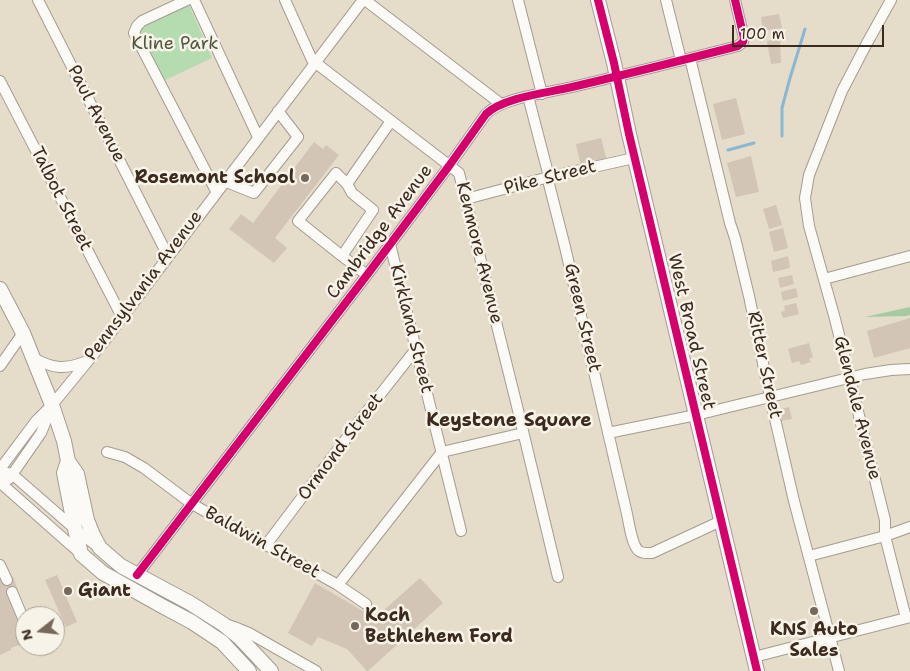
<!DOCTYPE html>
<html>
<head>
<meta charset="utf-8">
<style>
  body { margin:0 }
  #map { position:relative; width:910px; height:671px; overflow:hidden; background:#e5dcca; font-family:"Shantell Sans",sans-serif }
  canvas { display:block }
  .north { position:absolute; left:15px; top:606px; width:50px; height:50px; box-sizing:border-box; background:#f7f3e8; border:1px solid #aca397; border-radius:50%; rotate:254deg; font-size:14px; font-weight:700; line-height:20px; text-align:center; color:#3b2a1e }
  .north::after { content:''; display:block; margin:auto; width:18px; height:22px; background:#76685a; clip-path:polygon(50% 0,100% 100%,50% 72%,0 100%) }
  .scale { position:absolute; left:732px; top:25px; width:152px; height:22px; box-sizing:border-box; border:2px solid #3b2a1e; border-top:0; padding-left:6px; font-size:15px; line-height:18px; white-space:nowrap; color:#3b2a1e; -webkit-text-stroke:4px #f7f3e8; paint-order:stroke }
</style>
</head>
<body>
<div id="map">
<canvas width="910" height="671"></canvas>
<div class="north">N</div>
<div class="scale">100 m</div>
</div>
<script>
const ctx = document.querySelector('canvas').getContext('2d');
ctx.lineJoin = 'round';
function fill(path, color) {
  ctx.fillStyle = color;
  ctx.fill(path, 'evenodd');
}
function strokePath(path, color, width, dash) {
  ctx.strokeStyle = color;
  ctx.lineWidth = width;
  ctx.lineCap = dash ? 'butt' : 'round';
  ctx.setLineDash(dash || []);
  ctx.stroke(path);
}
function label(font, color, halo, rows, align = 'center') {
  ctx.font = font + ' "Shantell Sans",sans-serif';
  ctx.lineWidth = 5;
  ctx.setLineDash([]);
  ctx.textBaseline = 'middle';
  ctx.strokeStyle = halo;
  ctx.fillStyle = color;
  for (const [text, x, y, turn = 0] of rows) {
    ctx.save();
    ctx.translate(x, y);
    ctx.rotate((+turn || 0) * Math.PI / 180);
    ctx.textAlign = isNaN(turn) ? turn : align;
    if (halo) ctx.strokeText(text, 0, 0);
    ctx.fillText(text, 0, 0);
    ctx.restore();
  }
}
fill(new Path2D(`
  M 189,5 L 212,58 L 161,82 L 139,34 L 140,30 L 144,25 Z`), '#b5dcb0');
fill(new Path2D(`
  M 910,307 L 910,315 L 906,316 L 865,317 Z`), '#a6caa3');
strokePath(new Path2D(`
  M 782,136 L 782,108 L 790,78 L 805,29
  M 728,150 L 754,143`), '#8ab8d4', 3);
fill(new Path2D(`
  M 779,14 L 782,28 L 763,31 L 761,17 Z
  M 780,39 L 781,63 L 771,64 L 767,41 Z
  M 736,98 L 745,134 L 722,140 L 713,104 Z
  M 601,138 L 607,161 L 581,167 L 576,144 Z
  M 314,142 L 323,149 L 326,145 L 339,155 L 275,238 L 287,248 L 274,263 L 229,229 L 241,214 L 253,223 Z
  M 751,156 L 759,192 L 736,197 L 727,163 Z
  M 776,205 L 782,225 L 769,229 L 763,209 Z
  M 783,228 L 788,248 L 774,252 L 769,232 Z
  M 788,256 L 790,268 L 773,272 L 771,261 Z
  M 792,275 L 794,284 L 780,288 L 778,278 Z
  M 796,288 L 798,297 L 783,301 L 781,292 Z
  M 796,303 L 799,314 L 783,318 L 781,312 L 785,311 L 784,306 Z
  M 910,318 L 910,348 L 874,358 L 867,331 Z
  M 809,343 L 813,357 L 809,359 L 811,362 L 801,365 L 799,361 L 792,363 L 788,349 Z
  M 789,407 L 792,419 L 780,421 L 777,410 Z
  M 0,575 L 5,581 L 13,577 L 18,590 L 10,593 L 25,630 L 25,643 L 11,648 L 11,650 L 0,655 Z
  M 57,575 L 64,591 L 71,588 L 72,591 L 65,594 L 77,622 L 66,627 L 45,580 Z
  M 420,578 L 443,603 L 368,671 L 367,671 L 347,649 L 318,637 L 312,646 L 288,633 L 315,583 L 375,618 Z`), '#d2c5b5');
const minor = new Path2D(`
  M 38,0 L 168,256
  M 187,0 L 142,21 L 137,26 L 134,33 L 216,191
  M 194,0 L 258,137
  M 285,0 L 312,60 L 459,173 L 516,402 L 558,577
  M 365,0 L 501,104
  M 518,0 L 542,94
  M 666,0 L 681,60
  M 891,0 L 867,43 L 842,91 L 809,175 L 805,198 L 809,226 L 835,319 L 885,520 L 885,536 L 906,618
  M 690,58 L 730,223 L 735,238 L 749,296 L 770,397 L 794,501 L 839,671
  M 0,81 L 122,317
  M 528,96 L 549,177 L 549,184 L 565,247 L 627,514 C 629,523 632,546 639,551 C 643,554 647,553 652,553 L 721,521
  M 224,181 L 254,193 L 298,137 L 278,111
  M 347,184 L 391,121
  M 466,199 L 549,177 L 634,158
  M 390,244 L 461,531
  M 342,256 L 298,221 L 336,173 L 347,184 L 352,193 L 373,210 L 342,256 L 367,275
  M 824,279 L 910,256
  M 33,358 C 54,369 65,370 87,361
  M 0,366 L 23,333
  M 608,433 L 696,415 L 865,374 L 891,370 L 910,369
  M 107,452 L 125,457 L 144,468 L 192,504 L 338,585 L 366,604
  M 0,469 L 36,421 L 52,405 L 102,344 L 363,0
  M 0,471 L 12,474 L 75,529 L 97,546
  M 0,475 L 4,486 L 81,554
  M 9,479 L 41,433 L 50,411
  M 266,545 L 364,415 L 416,349
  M 809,556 L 885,536 L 910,527
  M 0,565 L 7,580
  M 137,575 L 367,275 L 449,166 L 486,114 C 504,97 547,93 572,87 C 628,74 683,60 738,46 L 743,42 L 744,38 L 735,0
  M 338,585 L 442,452 L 523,433
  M 12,592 L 25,623
  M 228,625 L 237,628 L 249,633 L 316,671
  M 35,646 L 36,649
  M 754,657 L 910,617`);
const major = new Path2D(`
  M 598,0 L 614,63 L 629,134 L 757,671
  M 0,289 L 23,333 L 52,405 L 64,441 L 68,461 L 77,474 L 87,520 L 93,535 L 100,548 L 121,566 L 190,603 L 223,624 L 239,637 L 271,671
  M 68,461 L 64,473 L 75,529 L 81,554 L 103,573 L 162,606 L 192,622 L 222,642 L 249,671`);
strokePath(minor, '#a49c91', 12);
strokePath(major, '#a49c91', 16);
strokePath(minor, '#fbfaf7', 10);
strokePath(major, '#fbfaf7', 14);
strokePath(new Path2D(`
  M 598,0 L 614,63 L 629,134 L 757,671
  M 137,575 L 367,275 L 449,166 L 486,114 C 504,97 547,93 572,87 C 628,74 683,60 738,46 L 743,42 L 744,38 L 735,0`), '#d6006c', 8);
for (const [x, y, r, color] of [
  [305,178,5,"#76685a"],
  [68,591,5,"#76685a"],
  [814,611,5,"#76685a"],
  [355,626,5,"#76685a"]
]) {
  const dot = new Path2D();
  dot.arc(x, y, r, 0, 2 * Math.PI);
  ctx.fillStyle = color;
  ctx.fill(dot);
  strokePath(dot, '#f7f3e8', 2);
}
label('18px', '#50563d', '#f7f3e8', [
  ["Kline Park",175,44]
]);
label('18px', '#3b2a1e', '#f7f3e8', [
  ["Paul Avenue",96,114,63],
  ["Pike Street",550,178,-14],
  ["Talbot Street",61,199,63],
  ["Cambridge Avenue",380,232,-53],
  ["Kenmore Avenue",479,253,76],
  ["Pennsylvania Avenue",144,286,-53],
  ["Green Street",582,318,77],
  ["Kirkland Street",411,329,76],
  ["West Broad Street",691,332,77],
  ["Ritter Street",764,365,78],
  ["Glendale Avenue",857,408,76],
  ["Ormond Street",341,447,-53],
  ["Baldwin Street",262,543,29]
]);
label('bold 18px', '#3b2a1e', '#f7f3e8', [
  ["Rosemont School",295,178,"right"],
  ["Giant",78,591],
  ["Koch",365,616],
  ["Bethlehem Ford",365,637],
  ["KNS Auto",814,630,"center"],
  ["Sales",814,651,"center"]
], 'left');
label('bold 19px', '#3b2a1e', '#f7f3e8', [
  ["Keystone Square",509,421]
]);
</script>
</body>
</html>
